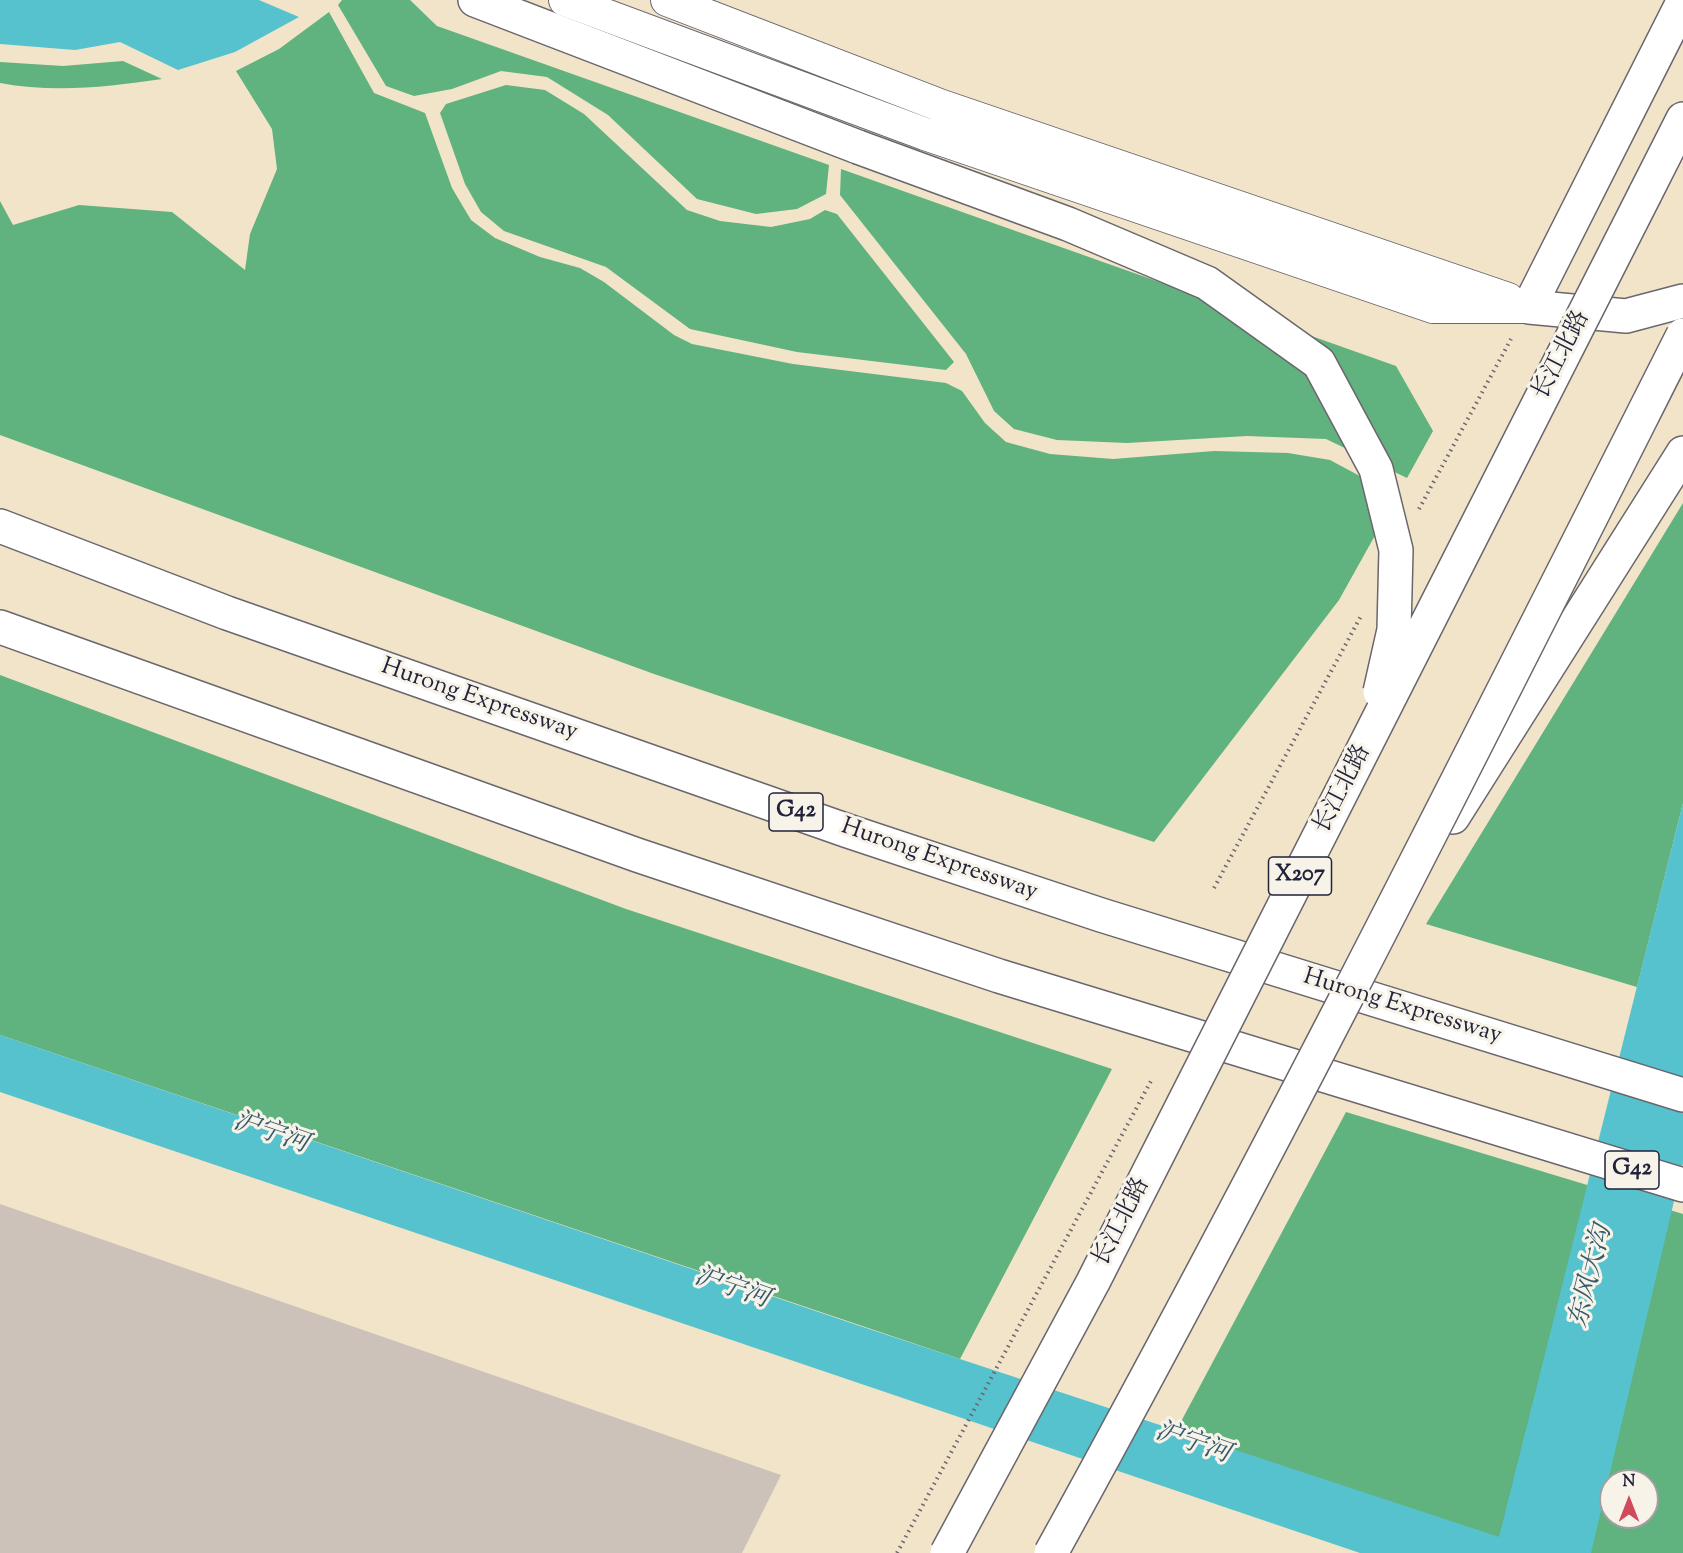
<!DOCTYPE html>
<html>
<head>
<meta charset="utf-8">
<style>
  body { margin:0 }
  #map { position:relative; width:1683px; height:1553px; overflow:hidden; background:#f1e4c9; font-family:"Sorts Mill Goudy",serif }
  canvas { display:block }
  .north { position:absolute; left:1599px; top:1469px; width:60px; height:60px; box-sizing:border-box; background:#f7f3e8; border:2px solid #a29fa3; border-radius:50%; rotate:0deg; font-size:16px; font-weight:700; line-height:24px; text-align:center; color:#22223b }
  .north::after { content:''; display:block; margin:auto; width:21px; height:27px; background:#d1495b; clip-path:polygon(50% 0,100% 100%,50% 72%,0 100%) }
</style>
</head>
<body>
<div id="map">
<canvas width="1683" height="1553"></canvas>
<div class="north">N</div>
</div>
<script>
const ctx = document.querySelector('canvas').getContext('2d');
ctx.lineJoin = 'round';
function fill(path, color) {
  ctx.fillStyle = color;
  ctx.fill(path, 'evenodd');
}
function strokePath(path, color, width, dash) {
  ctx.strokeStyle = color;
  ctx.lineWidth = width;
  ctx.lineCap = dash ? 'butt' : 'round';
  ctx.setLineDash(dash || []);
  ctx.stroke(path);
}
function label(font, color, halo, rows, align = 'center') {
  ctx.font = font + ' "Sorts Mill Goudy","Noto Serif SC",serif';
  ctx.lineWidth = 6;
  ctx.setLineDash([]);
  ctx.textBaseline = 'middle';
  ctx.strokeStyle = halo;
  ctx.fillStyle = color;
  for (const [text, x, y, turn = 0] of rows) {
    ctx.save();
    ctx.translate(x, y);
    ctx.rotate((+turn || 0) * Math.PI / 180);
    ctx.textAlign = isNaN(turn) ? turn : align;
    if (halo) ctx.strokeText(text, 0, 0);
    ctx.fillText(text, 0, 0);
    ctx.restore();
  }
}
fill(new Path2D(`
  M 0,1204 L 781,1475 L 742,1553 L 0,1553 Z`), '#ccc2b9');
fill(new Path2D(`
  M 342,0 L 410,0 L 437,26 L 829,165 L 826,194 L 797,209 L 756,214 L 697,199 L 608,115 L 547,77 L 501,71 L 452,89 L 414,96 L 386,86 L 338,5 Z
  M 329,12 L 374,93 L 425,113 L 452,188 L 471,220 L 495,238 L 540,257 L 580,268 L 604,282 L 674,335 L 692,344 L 793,364 L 946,383 L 962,391 L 985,423 L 1006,442 L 1050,454 L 1113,459 L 1214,451 L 1288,453 L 1330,460 L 1397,496 L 1339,600 L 1154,842 L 654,674 L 0,435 L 0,201 L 13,225 L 79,205 L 172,212 L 245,270 L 250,234 L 277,169 L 272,129 L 236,71 L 279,49 Z
  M 123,61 L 162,79 C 108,87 54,93 0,83 L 0,62 L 63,66 Z
  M 506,85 L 545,90 L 584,114 L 687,210 L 720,221 L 771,227 L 810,219 L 825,210 L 837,214 L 954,362 L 946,370 L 797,352 L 690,329 L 606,267 L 504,231 L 481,212 L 465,184 L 440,113 L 446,104 Z
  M 841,169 L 1396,366 L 1433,431 L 1407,478 L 1326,439 L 1247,436 L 1127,443 L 1057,440 L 1014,429 L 994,411 L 966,354 L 840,195 Z
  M 1683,503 L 1683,803 L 1637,987 L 1426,924 Z
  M 0,675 L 626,909 L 1112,1069 L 960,1359 L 0,1035 Z
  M 1346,1112 L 1683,1214 L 1683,1553 L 1546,1553 L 1176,1431 ZM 1611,1481 L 1647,1481 L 1647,1517 L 1611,1517 Z`), '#60b27e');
fill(new Path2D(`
  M 0,0 L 259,0 L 299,17 L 235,52 L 178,70 L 120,42 L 75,50 L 0,44 Z
  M 1683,803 L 1683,1163 L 1591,1553 L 1360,1553 L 0,1092 L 0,1035 L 857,1325 L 1499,1537 Z`), '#55c2cd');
const minor = new Path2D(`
  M 565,0 L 925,134 L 1433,307 L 1529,307
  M 667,0 L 942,106 L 1508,299`);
const primary = new Path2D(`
  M 475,0 L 858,147
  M 1683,2 L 1529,307 L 1626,316 L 1683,301
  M 1645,194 L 1683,119
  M 1453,817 L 1683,453`);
const motorway = new Path2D(`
  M 0,526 L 227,613 L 848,831 L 1101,915 L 1683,1095
  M 0,627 L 637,855 L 999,976 L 1683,1185`);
strokePath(minor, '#6a666d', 34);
strokePath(primary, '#6a666d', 36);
strokePath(motorway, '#6a666d', 36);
strokePath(new Path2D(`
  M 1419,509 L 1511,339
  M 1214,888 L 1361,616
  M 897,1553 L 1151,1081`), '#6a666d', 4, [1.5, 4.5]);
strokePath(minor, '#fff', 32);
strokePath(primary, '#fff', 33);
strokePath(motorway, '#fff', 33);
const primaryBridge = new Path2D(`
  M 858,147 L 1068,224 L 1207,283 L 1319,363 L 1376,469 L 1396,550 L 1394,630 L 1380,692
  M 947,1553 L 1093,1282 L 1645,194
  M 1051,1553 C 1272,1152 1477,743 1683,335`);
strokePath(primaryBridge, '#6a666d', 36, []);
strokePath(primaryBridge, '#fff', 33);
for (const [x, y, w] of [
  [796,812,54],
  [1300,876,63],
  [1632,1170,54]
]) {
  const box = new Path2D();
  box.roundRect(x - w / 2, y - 19, w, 38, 4.5);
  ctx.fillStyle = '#f7f3e8';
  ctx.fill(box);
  strokePath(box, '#22223b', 1.5);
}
label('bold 22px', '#22223b', null, [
  ["G42",796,812],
  ["X207",1300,876],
  ["G42",1632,1170]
]);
label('24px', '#22223b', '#f7f3e8', [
  ["长江北路",1563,356,-63],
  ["Hurong Expressway",479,701,19],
  ["长江北路",1344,790,-63],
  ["Hurong Expressway",939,861,19],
  ["Hurong Expressway",1402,1008,17],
  ["长江北路",1123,1223,-63]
]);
label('italic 26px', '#345a6e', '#f7f3e8', [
  ["沪宁河",270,1135,19],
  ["东风大沟",1593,1277,-76],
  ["沪宁河",731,1290,19],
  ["沪宁河",1192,1445,19]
]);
</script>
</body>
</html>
